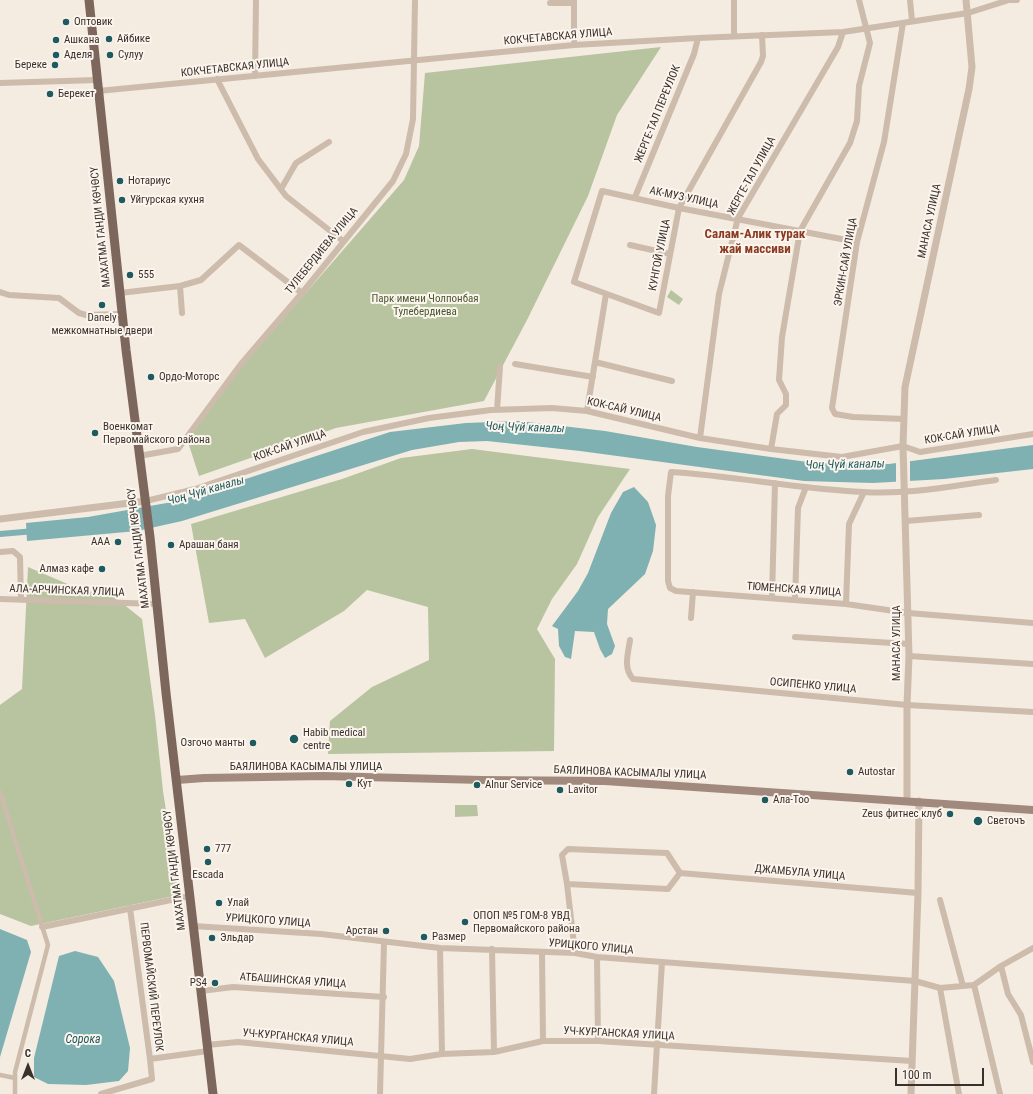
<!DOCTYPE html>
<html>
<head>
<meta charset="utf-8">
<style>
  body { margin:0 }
  #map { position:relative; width:1033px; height:1094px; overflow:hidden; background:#f4ebe1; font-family:"Roboto Condensed",sans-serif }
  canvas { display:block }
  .north { position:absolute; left:8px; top:1046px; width:40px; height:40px; -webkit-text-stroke:3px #fbf5ee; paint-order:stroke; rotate:0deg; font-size:11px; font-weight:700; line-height:16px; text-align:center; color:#3b302b }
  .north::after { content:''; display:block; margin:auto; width:14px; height:18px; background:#3b302b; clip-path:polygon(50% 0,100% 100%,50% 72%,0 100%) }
  .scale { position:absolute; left:895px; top:1068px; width:89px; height:18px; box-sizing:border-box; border:2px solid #3b302b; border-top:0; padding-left:5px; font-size:12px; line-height:14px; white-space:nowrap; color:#3b302b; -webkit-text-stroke:3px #fbf5ee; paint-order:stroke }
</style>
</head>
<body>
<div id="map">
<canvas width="1033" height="1094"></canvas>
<div class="north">С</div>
<div class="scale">100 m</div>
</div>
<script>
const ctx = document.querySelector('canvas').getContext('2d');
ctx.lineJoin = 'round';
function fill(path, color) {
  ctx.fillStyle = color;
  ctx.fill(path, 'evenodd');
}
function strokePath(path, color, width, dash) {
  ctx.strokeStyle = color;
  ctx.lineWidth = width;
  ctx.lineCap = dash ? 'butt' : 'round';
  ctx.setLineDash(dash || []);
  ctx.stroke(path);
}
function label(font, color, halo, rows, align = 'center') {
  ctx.font = font + ' "Roboto Condensed",sans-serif';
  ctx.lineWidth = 4;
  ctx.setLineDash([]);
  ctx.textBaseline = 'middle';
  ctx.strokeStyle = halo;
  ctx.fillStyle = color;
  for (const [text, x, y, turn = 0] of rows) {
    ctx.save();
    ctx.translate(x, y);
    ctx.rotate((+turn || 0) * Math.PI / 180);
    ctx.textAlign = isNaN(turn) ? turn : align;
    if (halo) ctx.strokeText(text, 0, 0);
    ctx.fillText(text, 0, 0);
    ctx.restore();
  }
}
fill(new Path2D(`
  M 661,47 L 617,115 L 588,196 L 527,320 L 484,401 L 336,428 L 199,476 L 187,439 L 237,372 L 404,180 L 419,146 L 425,73 Z
  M 671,290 L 683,299 L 679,305 L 667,297 Z
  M 472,449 L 630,469 L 598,517 L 577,564 L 552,599 L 537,629 L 555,659 L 554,751 L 328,754 L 330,721 L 372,687 L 429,660 L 428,607 L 367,590 L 344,611 L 265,658 L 245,619 L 209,623 L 191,524 L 342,479 L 401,458 Z
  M 28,567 L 86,592 L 107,591 L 142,619 L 155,715 L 163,791 L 179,895 L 31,926 L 0,914 L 0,705 L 22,689 Z
  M 455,805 L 477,805 L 478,816 L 455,817 Z`), '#b8c4a0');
fill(new Path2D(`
  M 519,421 L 605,431 L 697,447 L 815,463 L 889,464 L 1033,445 L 1033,469 L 944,479 L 873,483 L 804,481 L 580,451 L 487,441 L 459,442 L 412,450 L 182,521 L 137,531 L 27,541 L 26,523 L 88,517 L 178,501 L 390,432 L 466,423 Z
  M 634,487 L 648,502 L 656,525 L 653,551 L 645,574 L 608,609 L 607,624 L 615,646 L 612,654 L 605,658 L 600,649 L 594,632 L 575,631 L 571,659 L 565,657 L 559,646 L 558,629 L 552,626 L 578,591 L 588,573 L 611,513 L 623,492 Z
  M 0,929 L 27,940 L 31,952 L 0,1057 Z
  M 75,951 L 98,957 L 114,981 L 130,1048 L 128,1071 L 119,1081 L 86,1085 L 48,1084 L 34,1077 L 34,1058 L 59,956 Z`), '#7fb0b2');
fill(new Path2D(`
  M 910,459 L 910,483 L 896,484 L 896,461 Z`), '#f4ebe1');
strokePath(new Path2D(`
  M 0,534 L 35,531`), '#7fb0b2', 6);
strokePath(new Path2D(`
  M 0,792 L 48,945 L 15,1072 L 15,1094
  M 0,1075 L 15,1078`), '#cdbbac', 4.5);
strokePath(new Path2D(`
  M 574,0 L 574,45
  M 734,0 L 734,36
  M 910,0 L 912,21
  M 550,3 L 574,3
  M 903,23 L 884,142 L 857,242 L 832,408 L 835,414 L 853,417 L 904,419
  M 762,35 L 763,56 L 761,62 L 679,208 L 659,313 L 574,282 L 602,191 L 679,208 L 857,242
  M 255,76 L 256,0
  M 217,79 L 258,159 L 286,196 L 343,241
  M 0,83 L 97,80
  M 98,91 L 574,45 L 698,38 L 843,32 L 968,13 L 1009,0 L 1017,0
  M 281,189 L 296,163 L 329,142
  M 635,197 L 694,54 L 698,38
  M 630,245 L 670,254
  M 180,286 L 201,280 L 239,245 L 302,293
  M 0,292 L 9,295 L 59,298 L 79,313 L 86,315 L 122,314
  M 120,293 L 180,286 L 182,313
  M 595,362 L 672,381
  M 515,364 L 593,377
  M 497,410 L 500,367
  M 587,411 L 606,294
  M 700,438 L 719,294 L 738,218 L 838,47 L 843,32
  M 771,449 L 777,414 L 786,405 L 786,394 L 779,380 L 782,337 L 800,231 L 850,143 L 857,121 L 859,86 L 870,43 L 859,0
  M 139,456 L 178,449 L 241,364 L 302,293 L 393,181 L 406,154 L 413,119 L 415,0
  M 996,480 C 952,486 908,495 863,492 C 799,489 735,476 671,472 L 668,496 L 668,581 L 670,588 L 676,591 L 846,604 L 908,613 L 1033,623
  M 146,501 L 195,489 L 363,432 L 429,418 L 491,410 L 552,408 L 587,411 L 700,438 L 771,449 L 842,457 L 903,446 L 920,452 L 1033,434
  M 906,521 L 979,515
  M 0,552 L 13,551 L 20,557 L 21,600
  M 772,598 L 775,483
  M 0,599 L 158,604
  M 795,600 L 798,508 L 806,487
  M 846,604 L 849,524 L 864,492
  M 691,618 L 693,592
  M 795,637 L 909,644
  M 630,640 C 628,654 623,668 633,679 L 907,705 L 1033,712
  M 909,656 L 1033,664
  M 568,849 L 667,853 L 680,873 L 668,889 L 567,884 L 562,855 Z
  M 680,873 L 918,893
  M 567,884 L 575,953
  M 940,900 L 963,986
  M 130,908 L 150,1059 L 208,1051
  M 193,926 L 321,934 L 440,948 L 575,953 L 597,957 L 662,962 L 915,981 L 940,988 L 974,985 L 1000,1094
  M 42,927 L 190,896
  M 440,948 L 442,1054
  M 492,949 L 494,1052
  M 542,953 L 543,1041
  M 597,957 L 598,1041
  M 1001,966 L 1008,994 L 1021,1015 L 1033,1062
  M 974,985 L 1001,966 L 1033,948
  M 940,988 L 959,1094
  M 201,991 L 233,987 L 384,997
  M 207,1045 L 238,1042 L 410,1059 L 442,1054 L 494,1052 L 543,1041 L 598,1041 L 912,1061
  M 101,1094 L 152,1079 L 150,1059
  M 380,1094 L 384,943
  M 654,1094 L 662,962`), '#cdbbac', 6);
strokePath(new Path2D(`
  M 0,519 L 146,501
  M 907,800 L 907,705 L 909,656 L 903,446 L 905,387 L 969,89 L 972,67 L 966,0
  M 911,1094 L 918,893 L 919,801`), '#cdbbac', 7);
strokePath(new Path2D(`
  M 177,780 L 204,778 L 324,776 L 482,780 L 605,781 L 1033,810`), '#a18a7d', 8);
strokePath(new Path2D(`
  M 89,0 L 126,350 L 150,537 L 166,693 L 213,1094`), '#7d675c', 9);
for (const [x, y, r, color] of [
  [66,22,4,"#1f5a5e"],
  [109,39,4,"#1f5a5e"],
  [56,40,4,"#1f5a5e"],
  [56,55,4,"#1f5a5e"],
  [110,55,4,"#1f5a5e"],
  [55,65,4,"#1f5a5e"],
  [50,94,4,"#1f5a5e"],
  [120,181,4,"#1f5a5e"],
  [122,200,4,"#1f5a5e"],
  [130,275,4,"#1f5a5e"],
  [102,305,4,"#1f5a5e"],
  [151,377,4,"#1f5a5e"],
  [95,433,4,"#1f5a5e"],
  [118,542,4,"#1f5a5e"],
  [171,545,4,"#1f5a5e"],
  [102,569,4,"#1f5a5e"],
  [294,739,5,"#1f5a5e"],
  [253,743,4,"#1f5a5e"],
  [850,772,4,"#1f5a5e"],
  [349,784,4,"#1f5a5e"],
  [477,785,4,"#1f5a5e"],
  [560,790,4,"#1f5a5e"],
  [765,800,4,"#1f5a5e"],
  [950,814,4,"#1f5a5e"],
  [978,821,5,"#1f5a5e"],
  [207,849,4,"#1f5a5e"],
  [208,862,4,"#1f5a5e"],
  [219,903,4,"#1f5a5e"],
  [465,922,4,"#1f5a5e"],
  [386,931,4,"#1f5a5e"],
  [424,937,4,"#1f5a5e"],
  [212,938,4,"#1f5a5e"],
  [215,983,4,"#1f5a5e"]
]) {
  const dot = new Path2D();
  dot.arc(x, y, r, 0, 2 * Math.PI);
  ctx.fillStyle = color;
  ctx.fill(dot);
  strokePath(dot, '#fbf5ee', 1.5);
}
label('11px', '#3b302b', '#fbf5ee', [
  ["Оптовик",74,22],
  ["Айбике",117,39],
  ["Ашкана",64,40],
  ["Аделя",64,55],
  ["Сулуу",118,55],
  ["Береке",47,65,"right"],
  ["Берекет",58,94],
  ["Нотариус",128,181],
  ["Уйгурская кухня",130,200],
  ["555",138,275],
  ["Danely",102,318,"center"],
  ["межкомнатные двери",102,331,"center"],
  ["Ордо-Моторс",159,377],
  ["Военкомат",103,427],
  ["Первомайского района",103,440],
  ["ААА",110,542,"right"],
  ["Арашан баня",179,545],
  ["Алмаз кафе",94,569,"right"],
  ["Habib medical",303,733],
  ["centre",303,746],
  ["Озгочо манты",245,743,"right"],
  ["Autostar",858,772],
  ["Кут",357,784],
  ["Alnur Service",485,785],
  ["Lavitor",568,790],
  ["Ала-Тоо",773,800],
  ["Zeus фитнес клуб",942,814,"right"],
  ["Светочъ",987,821],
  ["777",215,849],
  ["Escada",208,875,"center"],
  ["Улай",227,903],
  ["ОПОП №5 ГОМ-8 УВД",473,916],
  ["Первомайского района",473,929],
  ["Арстан",378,931,"right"],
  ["Размер",432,937],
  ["Эльдар",220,938],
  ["PS4",207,983,"right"]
], 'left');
label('11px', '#3b302b', '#fbf5ee', [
  ["КОКЧЕТАВСКАЯ УЛИЦА",558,37,-5],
  ["КОКЧЕТАВСКАЯ УЛИЦА",235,68,-6],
  ["ЖЕРГЕ-ТАЛ ПЕРЕУЛОК",658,114,-68],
  ["ЖЕРГЕ-ТАЛ УЛИЦА",752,176,-61],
  ["АК-МУЗ УЛИЦА",684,198,12],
  ["МАНАСА УЛИЦА",930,221,-78],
  ["МАХАТМА ГАНДИ КӨЧӨСҮ",101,227,-96],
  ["ТУЛЕБЕРДИЕВА УЛИЦА",322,251,-51],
  ["КУНГОЙ УЛИЦА",660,255,-79],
  ["ЭРКИН-САЙ УЛИЦА",846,262,-80],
  ["КОК-САЙ УЛИЦА",624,410,13],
  ["КОК-САЙ УЛИЦА",962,435,-9],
  ["КОК-САЙ УЛИЦА",290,446,-19],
  ["МАХАТМА ГАНДИ КӨЧӨСҮ",139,548,-97],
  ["ТЮМЕНСКАЯ УЛИЦА",794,590,4],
  ["АЛА-АРЧИНСКАЯ УЛИЦА",67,591,2],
  ["МАНАСА УЛИЦА",897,643,-90],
  ["ОСИПЕНКО УЛИЦА",813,686,5],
  ["БАЯЛИНОВА КАСЫМАЛЫ УЛИЦА",306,767],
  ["БАЯЛИНОВА КАСЫМАЛЫ УЛИЦА",630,773,2],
  ["МАХАТМА ГАНДИ КӨЧӨСҮ",175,870,-97],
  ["ДЖАМБУЛА УЛИЦА",800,873,5],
  ["УРИЦКОГО УЛИЦА",268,921,4],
  ["УРИЦКОГО УЛИЦА",591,947,5],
  ["АТБАШИНСКАЯ УЛИЦА",293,981,4],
  ["ПЕРВОМАЙСКИЙ ПЕРЕУЛОК",151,987,83],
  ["УЧ-КУРГАНСКАЯ УЛИЦА",619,1034,3],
  ["УЧ-КУРГАНСКАЯ УЛИЦА",298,1038,5]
]);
label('11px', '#4a5a2e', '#fbf5ee', [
  ["Парк имени Чолпонбая",425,299],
  ["Тулебердиева",425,312]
]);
label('italic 12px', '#1f5a5e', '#fbf5ee', [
  ["Чоң Чүй каналы",525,428,2],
  ["Чоң Чүй каналы",845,465,-1],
  ["Чоң Чүй каналы",206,491,-16],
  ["Сорока",83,1040]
]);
label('bold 13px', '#8c3b22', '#fbf5ee', [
  ["Салам-Алик турак",755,235],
  ["жай массиви",755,250]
]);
</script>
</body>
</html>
